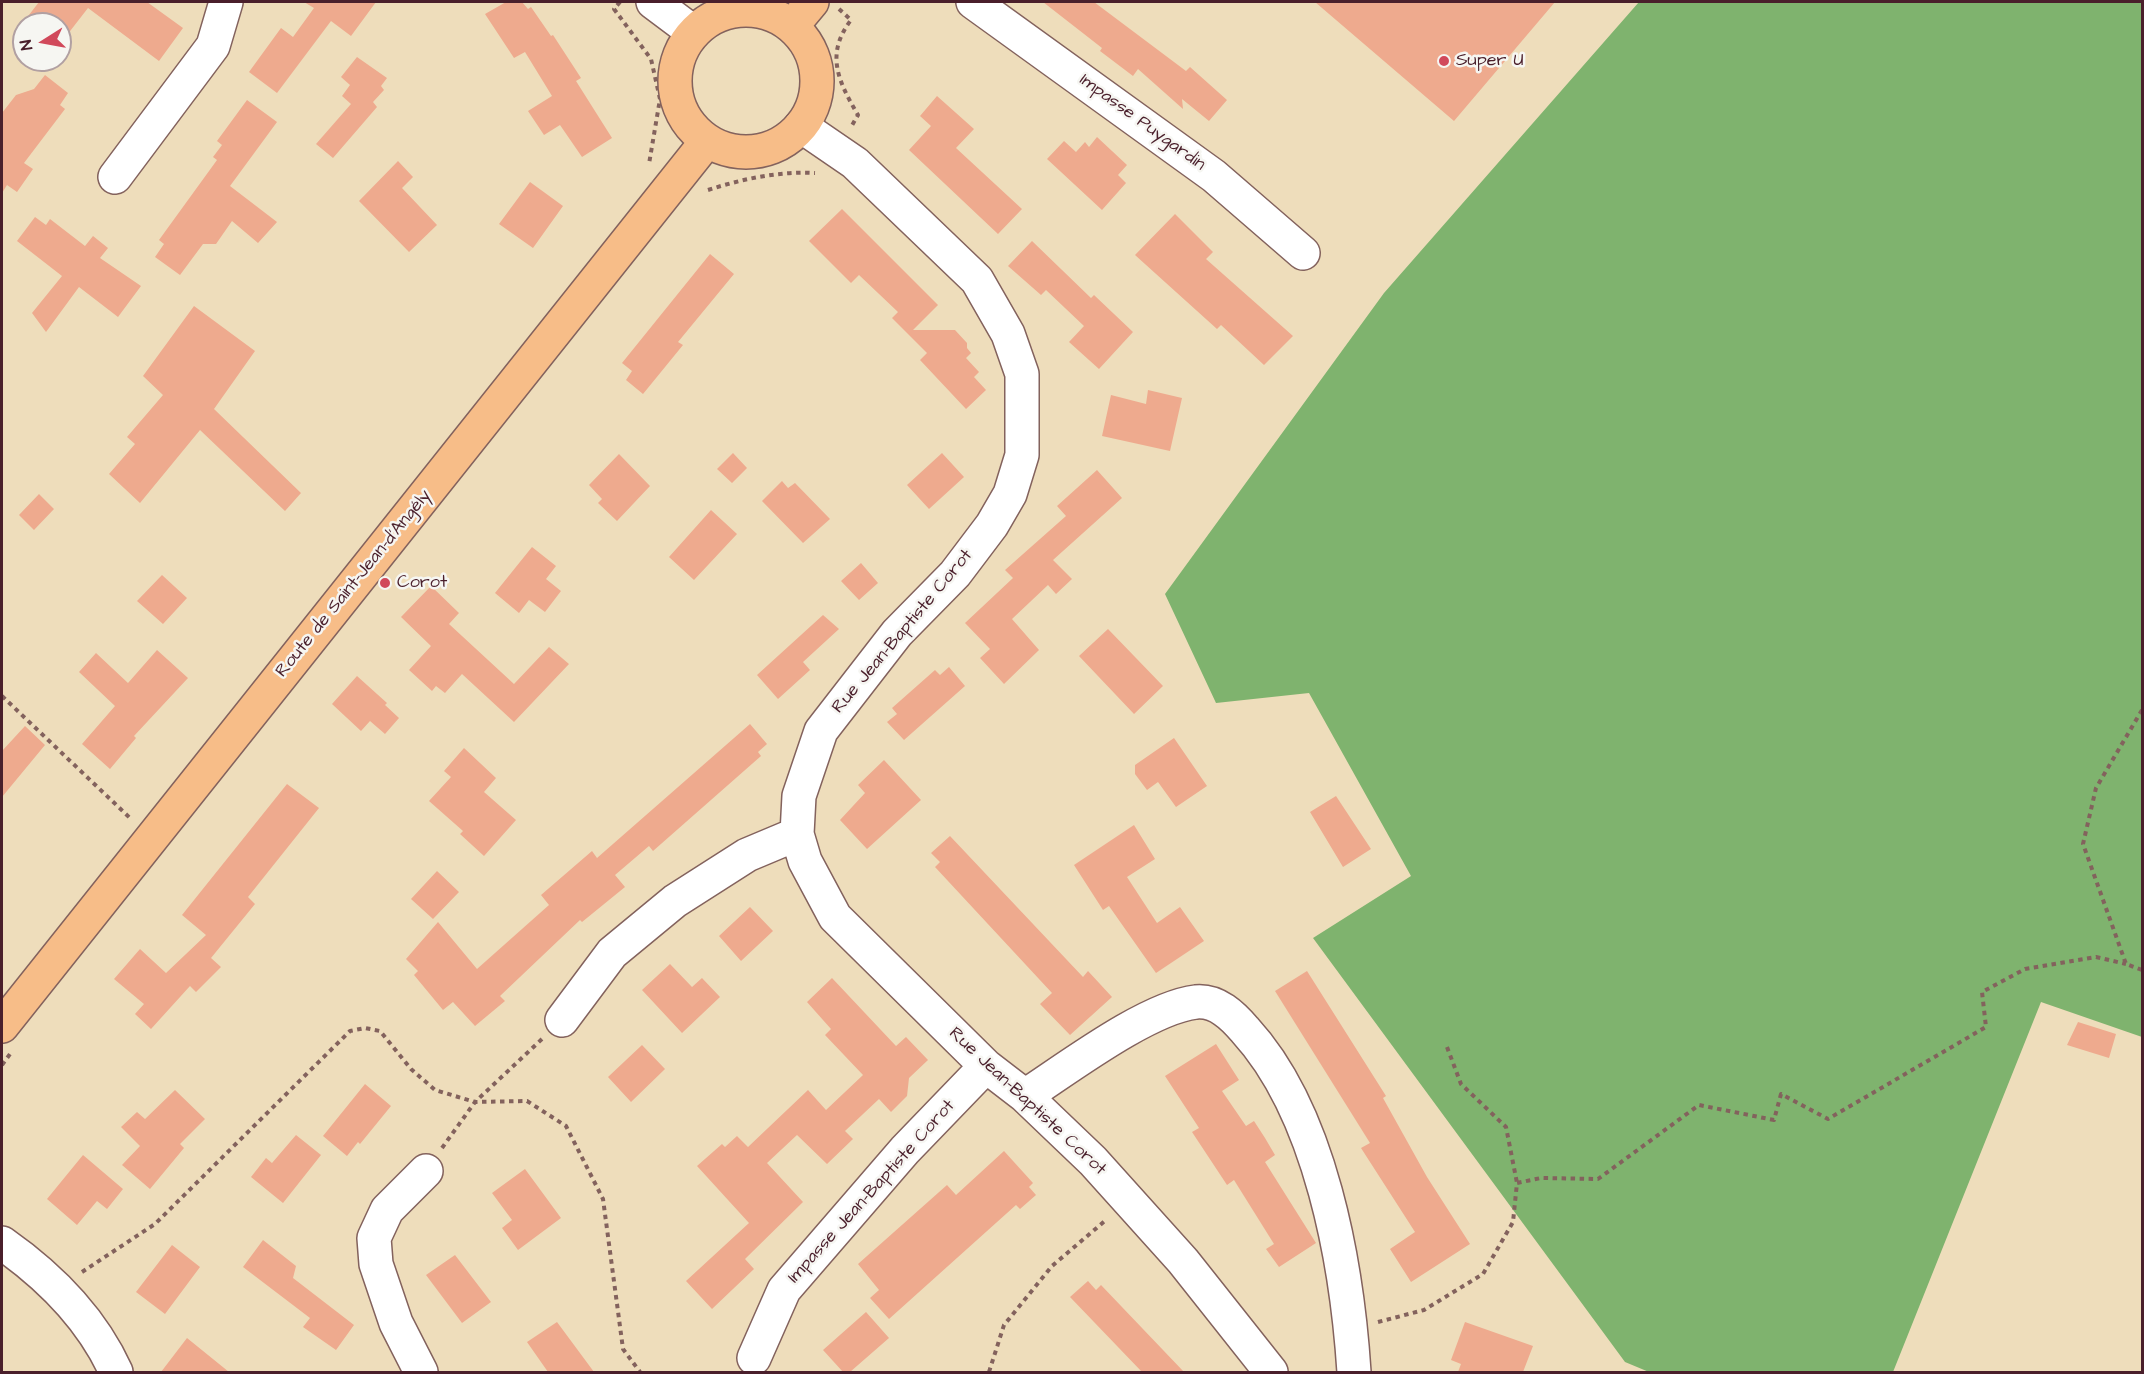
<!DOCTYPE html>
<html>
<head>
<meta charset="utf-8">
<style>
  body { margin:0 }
  #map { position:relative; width:2144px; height:1374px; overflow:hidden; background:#edb; font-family:"Architects Daughter",sans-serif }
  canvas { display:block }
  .frame { position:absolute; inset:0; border:3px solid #4a1f2b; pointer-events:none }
  .north { position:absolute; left:12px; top:12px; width:60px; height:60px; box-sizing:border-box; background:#f6f6f2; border:2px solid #b1a0a2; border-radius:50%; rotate:259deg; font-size:16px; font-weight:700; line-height:24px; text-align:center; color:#4a1f2b }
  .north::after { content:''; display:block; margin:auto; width:21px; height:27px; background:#d1495b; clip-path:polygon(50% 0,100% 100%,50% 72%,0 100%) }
</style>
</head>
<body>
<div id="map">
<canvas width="2144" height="1374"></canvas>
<div class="frame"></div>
<div class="north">N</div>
</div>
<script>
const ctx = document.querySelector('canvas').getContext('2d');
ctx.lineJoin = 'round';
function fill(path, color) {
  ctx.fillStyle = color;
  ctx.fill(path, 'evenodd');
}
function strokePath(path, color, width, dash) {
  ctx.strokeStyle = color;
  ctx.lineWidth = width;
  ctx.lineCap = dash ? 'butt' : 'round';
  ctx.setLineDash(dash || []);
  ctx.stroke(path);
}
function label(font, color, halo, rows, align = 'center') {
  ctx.font = font + ' "Architects Daughter",sans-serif';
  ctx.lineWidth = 5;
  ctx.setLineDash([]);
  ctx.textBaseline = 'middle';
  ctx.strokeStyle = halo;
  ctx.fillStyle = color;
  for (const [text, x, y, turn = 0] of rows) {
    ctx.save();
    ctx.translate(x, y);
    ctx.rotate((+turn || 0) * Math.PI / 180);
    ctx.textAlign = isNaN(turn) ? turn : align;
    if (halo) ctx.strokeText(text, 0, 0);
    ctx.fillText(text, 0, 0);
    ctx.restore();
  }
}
fill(new Path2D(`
  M 1639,2 L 2142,2 L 2142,1037 L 2041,1002 L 1893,1372 L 1649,1372 L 1625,1362 L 1313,938 L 1411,876 L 1309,693 L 1216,703 L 1165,594 L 1384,293 Z`), '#7fb36e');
fill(new Path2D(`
  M 39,2 L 147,2 L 183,28 L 159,61 L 88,8 L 60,44 L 60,24 L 22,24 Z
  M 304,2 L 376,2 L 351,36 L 331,21 L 277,93 L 249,72 L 281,28 L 293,37 L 314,8 Z
  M 506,2 L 522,2 L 528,9 L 531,7 L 551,36 L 553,35 L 581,78 L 576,81 L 612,138 L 582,157 L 560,125 L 544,135 L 528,111 L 552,96 L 525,52 L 514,58 L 485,14 Z
  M 1043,2 L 1094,2 L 1186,71 L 1190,67 L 1227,100 L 1209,121 L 1182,99 L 1183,109 L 1138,69 L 1133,76 L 1100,51 L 1102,48 Z
  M 1315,2 L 1555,2 L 1454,121 Z
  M 357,57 L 387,78 L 381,86 L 384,90 L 373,102 L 377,107 L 333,158 L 316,144 L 351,104 L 342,96 L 350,85 L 341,77 Z
  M 45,75 L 68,93 L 60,105 L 65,109 L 24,163 L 33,169 L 17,192 L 7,185 L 2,193 L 2,113 L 16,95 L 34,89 Z
  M 937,96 L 974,129 L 956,148 L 1022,209 L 998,234 L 909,150 L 931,126 L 920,116 Z
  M 247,100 L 277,122 L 230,186 L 277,222 L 258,243 L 232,221 L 216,244 L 203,244 L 180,275 L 155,257 L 164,244 L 159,240 L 217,160 L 213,157 L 222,145 L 217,141 Z
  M 1097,137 L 1127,165 L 1118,175 L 1126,183 L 1102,210 L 1047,159 L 1064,141 L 1076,152 L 1085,142 L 1089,147 Z
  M 398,161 L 413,177 L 402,188 L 437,225 L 409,252 L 359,201 Z
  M 530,182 L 563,206 L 533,248 L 499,224 Z
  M 842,209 L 938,305 L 913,330 L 955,330 L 967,343 L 967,348 L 971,353 L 966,358 L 979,372 L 974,377 L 986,390 L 966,409 L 920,360 L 927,353 L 892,318 L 898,312 L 859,275 L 851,283 L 809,241 Z
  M 1175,214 L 1213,252 L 1206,259 L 1293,336 L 1264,365 L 1221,325 L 1217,329 L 1135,255 Z
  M 35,217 L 46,225 L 50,219 L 85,246 L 93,236 L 108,248 L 100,258 L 141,286 L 118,317 L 79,287 L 46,332 L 32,313 L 62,276 L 17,241 Z
  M 1032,241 L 1091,298 L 1094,295 L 1133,332 L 1099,369 L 1069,342 L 1084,326 L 1046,290 L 1041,295 L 1008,266 Z
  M 710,254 L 734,274 L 678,342 L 683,345 L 643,394 L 626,380 L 632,371 L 622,363 Z
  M 194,306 L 255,351 L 214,409 L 301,493 L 285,511 L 200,430 L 140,503 L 109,474 L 135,444 L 127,437 L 163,395 L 143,376 Z
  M 1148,390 L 1182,398 L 1170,451 L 1102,436 L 1111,395 L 1146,404 Z
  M 733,453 L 747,468 L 732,483 L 717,469 Z
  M 942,453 L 964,477 L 929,509 L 907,485 Z
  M 619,454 L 650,486 L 617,521 L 598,503 L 602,499 L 589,485 Z
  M 1097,470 L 1122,498 L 1053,560 L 1072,579 L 1056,594 L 1048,585 L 1012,619 L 1039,650 L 1004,684 L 980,658 L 990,649 L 965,623 L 1013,578 L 1005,570 L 1066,516 L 1057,506 Z
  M 782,481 L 788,488 L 795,483 L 830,519 L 803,543 L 762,501 Z
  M 39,494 L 54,509 L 34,530 L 19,515 Z
  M 711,510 L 737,534 L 694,580 L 669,557 Z
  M 532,547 L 556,566 L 546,579 L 561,591 L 545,612 L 529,600 L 519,613 L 495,593 Z
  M 861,563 L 878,583 L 859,600 L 841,581 Z
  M 162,575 L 187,598 L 163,624 L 137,601 Z
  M 431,586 L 459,613 L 449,624 L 514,684 L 549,647 L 569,664 L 514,722 L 462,674 L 445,693 L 436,686 L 432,691 L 409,670 L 431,646 L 401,617 Z
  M 823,615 L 839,629 L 803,662 L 810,670 L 778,699 L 757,675 Z
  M 1108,629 L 1163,686 L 1134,714 L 1079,656 Z
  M 157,650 L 188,678 L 134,736 L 136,738 L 110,769 L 82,744 L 115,706 L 79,672 L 96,653 L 128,683 Z
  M 949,667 L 965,686 L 904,740 L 887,722 L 897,714 L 892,708 L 935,670 L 940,675 Z
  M 357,676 L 387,703 L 385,705 L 399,718 L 385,734 L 370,721 L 361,731 L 332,704 Z
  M 750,724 L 767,744 L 758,752 L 761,756 L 653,851 L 649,846 L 615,875 L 625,887 L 582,922 L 580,920 L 500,996 L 505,1001 L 475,1026 L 453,1002 L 443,1010 L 414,975 L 418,971 L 406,959 L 438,922 L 477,969 L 549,905 L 541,895 L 592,851 L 597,858 Z
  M 25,726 L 45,745 L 2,797 L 2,751 Z
  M 1174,738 L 1207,786 L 1176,807 L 1158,782 L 1147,790 L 1135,774 L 1135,765 Z
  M 464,748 L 496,778 L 484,792 L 516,820 L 484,856 L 460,834 L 463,831 L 429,801 L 451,777 L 444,771 Z
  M 884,760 L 921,800 L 867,849 L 840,820 L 865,793 L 858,785 Z
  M 287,784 L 319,808 L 248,897 L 255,904 L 211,958 L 221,967 L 196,992 L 190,986 L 151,1029 L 135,1014 L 144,1004 L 114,979 L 140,949 L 166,973 L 206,935 L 182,915 Z
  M 1336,796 L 1371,849 L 1343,867 L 1310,812 Z
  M 1134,825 L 1155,859 L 1127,877 L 1157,923 L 1180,907 L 1204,941 L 1156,973 L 1109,906 L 1103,910 L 1074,865 Z
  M 950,836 L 1083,977 L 1088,971 L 1112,997 L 1070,1035 L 1040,1004 L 1052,993 L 935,867 L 940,862 L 931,853 Z
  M 437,871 L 459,892 L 433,919 L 411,899 Z
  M 750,907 L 773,931 L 741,961 L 719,936 Z
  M 670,964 L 692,987 L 702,978 L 720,997 L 682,1033 L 642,990 Z
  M 1307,971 L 1386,1096 L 1383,1098 L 1427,1177 L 1470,1244 L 1411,1282 L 1390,1249 L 1415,1232 L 1361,1148 L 1370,1143 L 1275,991 Z
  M 832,978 L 896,1046 L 906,1037 L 928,1060 L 909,1078 L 907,1096 L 891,1112 L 879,1099 L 845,1131 L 853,1139 L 827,1164 L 797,1135 L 767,1163 L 803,1202 L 745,1259 L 754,1269 L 712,1309 L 686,1281 L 749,1223 L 697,1166 L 722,1144 L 725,1147 L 737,1136 L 748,1147 L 808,1090 L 826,1110 L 863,1075 L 825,1035 L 831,1029 L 807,1002 Z
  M 2078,1022 L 2116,1034 L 2109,1058 L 2067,1045 Z
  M 1216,1044 L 1239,1080 L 1222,1091 L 1246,1126 L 1254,1121 L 1265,1138 L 1275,1155 L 1265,1162 L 1316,1243 L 1279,1267 L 1266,1249 L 1274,1244 L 1234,1180 L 1227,1185 L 1192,1132 L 1199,1128 L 1165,1076 Z
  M 642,1045 L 665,1069 L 631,1102 L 608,1077 Z
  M 365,1084 L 391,1106 L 360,1144 L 358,1142 L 347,1156 L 323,1136 Z
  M 175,1090 L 205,1119 L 180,1144 L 184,1148 L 150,1189 L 122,1165 L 140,1146 L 121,1127 L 137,1112 L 145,1119 Z
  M 296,1135 L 321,1155 L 283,1203 L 251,1177 L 266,1158 L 272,1163 Z
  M 1004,1151 L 1033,1183 L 1029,1187 L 1036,1195 L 1020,1209 L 1016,1205 L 889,1319 L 870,1298 L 879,1290 L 858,1264 L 947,1185 L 956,1195 Z
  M 83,1155 L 123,1189 L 107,1209 L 97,1201 L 77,1225 L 47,1199 Z
  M 525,1169 L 561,1218 L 518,1250 L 502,1228 L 512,1220 L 492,1193 Z
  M 263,1240 L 296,1266 L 293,1278 L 354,1325 L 336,1350 L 303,1327 L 310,1318 L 243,1267 Z
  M 172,1245 L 200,1267 L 165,1314 L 136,1292 Z
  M 455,1255 L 491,1302 L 462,1323 L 426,1275 Z
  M 1088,1281 L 1096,1290 L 1101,1285 L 1184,1372 L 1142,1372 L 1070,1297 Z
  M 866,1312 L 889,1338 L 850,1372 L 843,1372 L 823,1350 Z
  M 557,1322 L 594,1372 L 548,1372 L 527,1342 Z
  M 1465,1322 L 1533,1346 L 1523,1372 L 1458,1372 L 1461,1364 L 1451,1360 Z
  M 187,1338 L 229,1372 L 161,1372 Z`), '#eeaa8e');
const minor = new Path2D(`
  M 653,2 L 693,32
  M 973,2 L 1214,176 L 1303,253
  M 801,126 L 855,163 L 977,280 L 1008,334 L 1022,374 L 1022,455 L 1010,494 L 992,525 L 955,574 L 897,633 L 821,731 L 799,796 L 797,834 L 805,861 L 835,917 L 986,1066 L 1025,1096 L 1093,1161 L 1183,1261 L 1271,1372
  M 115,177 L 213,46 L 226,2
  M 562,1020 L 612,953 L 675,901 L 747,855 L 797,834
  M 1025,1096 C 1068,1068 1147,1008 1196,1002 C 1217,1000 1233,1016 1245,1030 C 1321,1113 1347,1264 1354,1372
  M 2,1243 C 49,1276 92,1319 116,1372
  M 754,1358 L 784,1290 L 905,1150 L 986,1066
  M 421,1372 L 396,1323 L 376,1264 L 374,1238 L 387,1210 L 426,1171`);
const major = new Path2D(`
  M675 81a71 71 0 1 1 142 0a71 71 0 1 1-142 0Z
  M 792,26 L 812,2
  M 2,1026 L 707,141`);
strokePath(minor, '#83625d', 36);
strokePath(major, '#83625d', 36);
strokePath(new Path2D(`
  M 620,2 L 614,9 L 651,59 L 660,99 L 649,164
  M 839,9 L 851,20 C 825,54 838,81 858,115 L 851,127
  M 708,190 C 742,179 779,171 815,173
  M 2,696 L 130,818
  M 2142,710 L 2096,788 L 2083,844 L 2126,964 L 2142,970
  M 1447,1047 L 1461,1084 L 1506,1127 L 1517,1183
  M 2,1065 L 10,1054
  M 442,1148 L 475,1102 L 542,1039
  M 82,1272 L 155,1224 L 350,1031 L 365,1028 L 380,1031 L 411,1069 L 435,1090 L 475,1102 L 527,1101 L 566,1126 L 603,1199 L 623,1349 L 640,1372
  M 1378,1322 L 1424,1310 L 1483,1274 L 1513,1222 L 1517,1183 L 1541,1178 L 1598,1179 L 1699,1105 L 1774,1120 L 1781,1094 L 1828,1119 L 1986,1027 L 1982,992 L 2025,969 L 2096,957 L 2126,964
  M 989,1372 L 1004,1325 L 1052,1266 L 1106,1220`), '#83625d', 4, [4.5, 4.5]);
strokePath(minor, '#fff', 33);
strokePath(major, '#f7bd88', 33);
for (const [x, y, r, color] of [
  [1444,61,6,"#d1495b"],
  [385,583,6,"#d1495b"]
]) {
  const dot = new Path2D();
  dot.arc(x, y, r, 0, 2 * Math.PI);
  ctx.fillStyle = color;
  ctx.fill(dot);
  strokePath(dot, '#f6f6f2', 2);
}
label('18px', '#4a1f2b', '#f6f6f2', [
  ["Super U",1456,61],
  ["Corot",397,583]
], 'left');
label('18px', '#4a1f2b', '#f6f6f2', [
  ["Impasse Puygardin",1142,123,36],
  ["Route de Saint-Jean-d'Angély",354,584,-51],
  ["Rue Jean-Baptiste Corot",903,632,-50],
  ["Rue Jean-Baptiste Corot",1027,1102,43],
  ["Impasse Jean-Baptiste Corot",872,1192,-48]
]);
</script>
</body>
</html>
